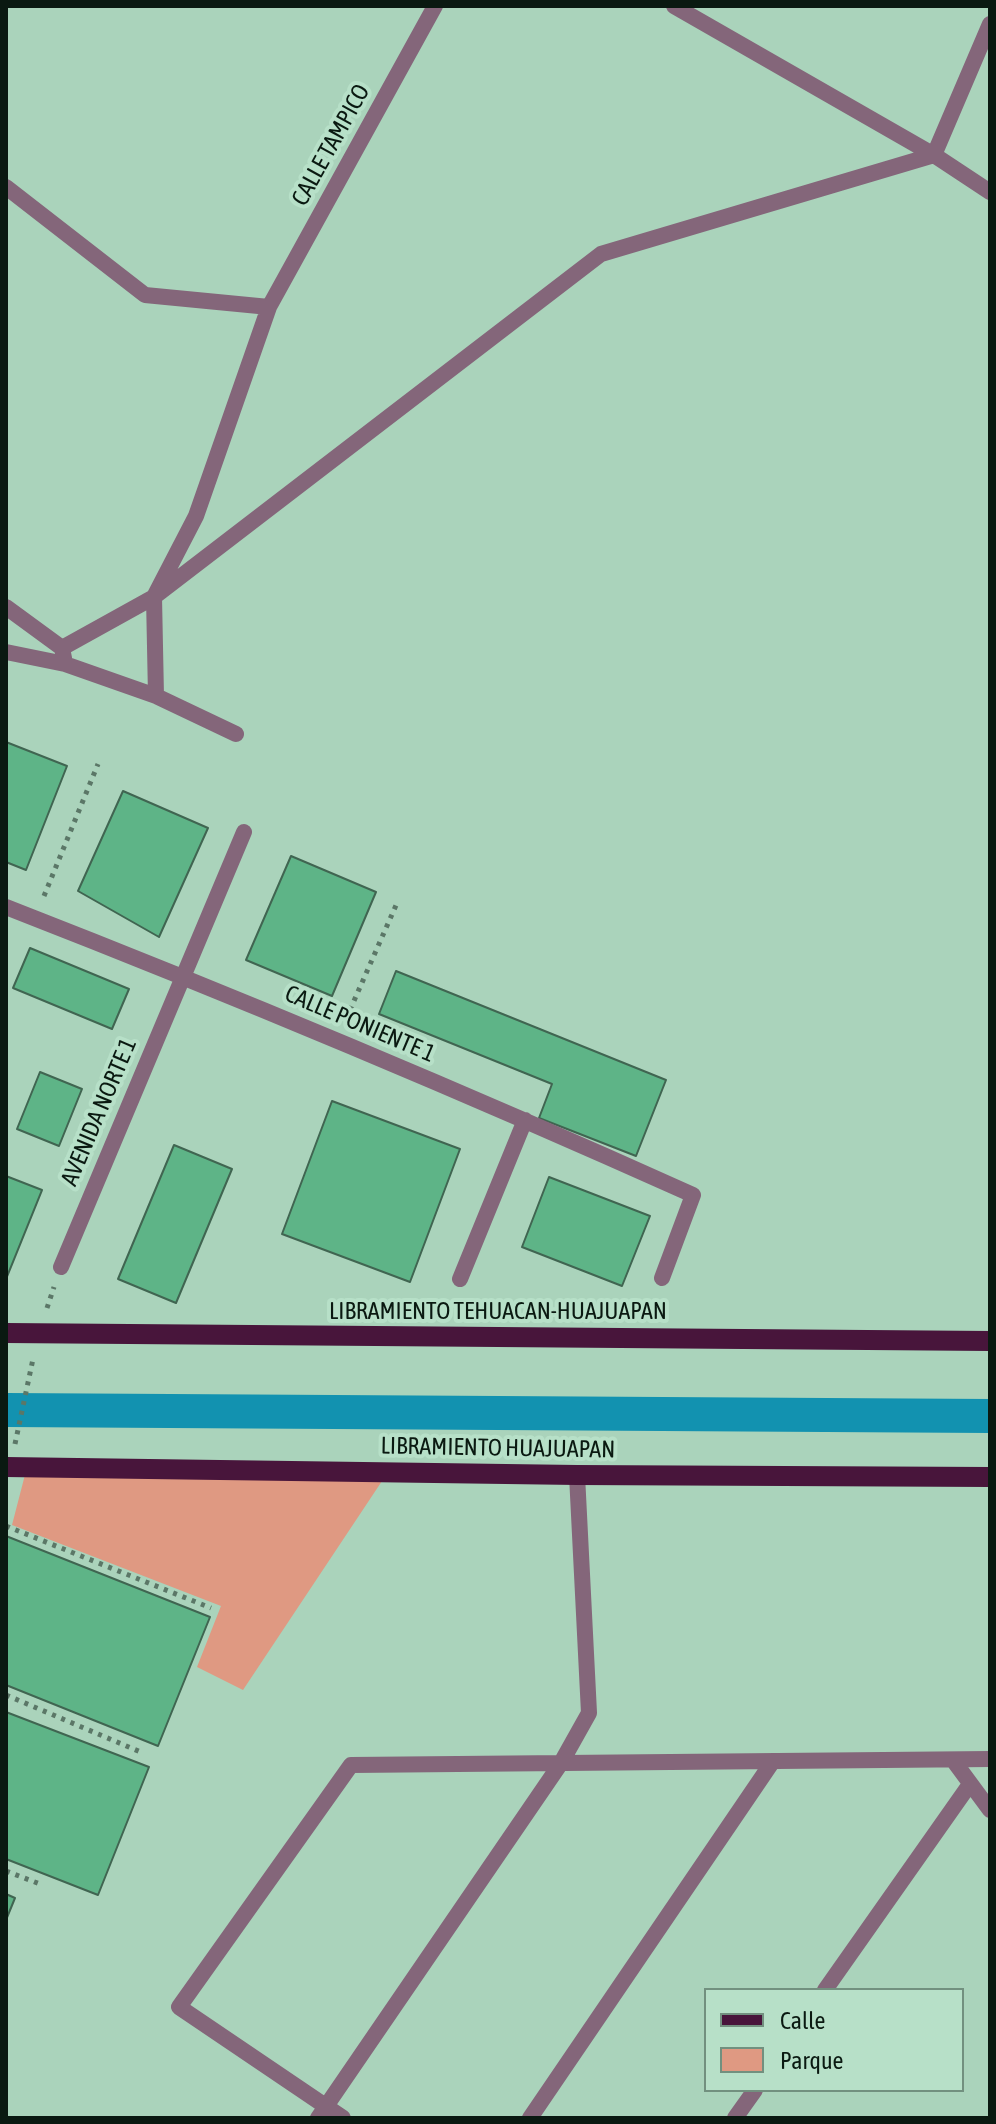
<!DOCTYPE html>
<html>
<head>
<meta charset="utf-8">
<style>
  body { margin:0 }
  #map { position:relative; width:996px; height:2124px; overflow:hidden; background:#aad3bb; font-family:"Asap Condensed",sans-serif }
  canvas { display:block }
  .frame { position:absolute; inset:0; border:8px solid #0a1911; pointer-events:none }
  .legend { position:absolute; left:704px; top:1988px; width:260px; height:104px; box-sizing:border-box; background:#b7e0c8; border:2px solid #72907f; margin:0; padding:10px 14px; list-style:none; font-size:24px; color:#0a1911 }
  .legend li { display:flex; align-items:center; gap:16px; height:40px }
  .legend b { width:40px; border:2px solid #72907f }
</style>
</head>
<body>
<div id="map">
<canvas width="996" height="2124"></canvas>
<div class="frame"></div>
<ul class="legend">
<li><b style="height:10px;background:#48153b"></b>Calle</li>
<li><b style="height:22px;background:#df9982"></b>Parque</li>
</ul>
</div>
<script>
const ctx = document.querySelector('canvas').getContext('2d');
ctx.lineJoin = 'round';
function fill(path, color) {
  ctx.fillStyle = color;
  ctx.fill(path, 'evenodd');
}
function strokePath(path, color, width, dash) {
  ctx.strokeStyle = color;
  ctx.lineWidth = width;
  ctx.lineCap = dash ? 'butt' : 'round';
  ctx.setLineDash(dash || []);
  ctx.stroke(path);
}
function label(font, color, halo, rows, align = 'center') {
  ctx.font = font + ' "Asap Condensed",sans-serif';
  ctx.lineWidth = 8;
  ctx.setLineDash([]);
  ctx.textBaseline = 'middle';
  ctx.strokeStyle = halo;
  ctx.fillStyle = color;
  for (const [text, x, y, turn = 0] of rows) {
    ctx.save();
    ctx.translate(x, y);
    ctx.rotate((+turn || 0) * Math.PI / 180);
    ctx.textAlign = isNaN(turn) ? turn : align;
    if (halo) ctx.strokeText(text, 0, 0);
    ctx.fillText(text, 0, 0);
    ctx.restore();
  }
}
fill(new Path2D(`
  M 27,1467 L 388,1472 L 243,1690 L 197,1667 L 221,1606 L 12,1525 Z`), '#df9982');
strokePath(new Path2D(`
  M 6,1410 L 990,1416`), '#1292b0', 34);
const building = new Path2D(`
  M 6,742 L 67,766 L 26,870 L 6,862 Z
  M 123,791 L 208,828 L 159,937 L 78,891 Z
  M 291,856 L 376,892 L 332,996 L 246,960 Z
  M 30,948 L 129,989 L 112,1029 L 13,988 Z
  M 396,971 L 666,1080 L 636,1156 L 539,1118 L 552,1084 L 379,1014 Z
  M 40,1072 L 82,1089 L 59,1146 L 17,1129 Z
  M 332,1101 L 460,1149 L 410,1282 L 282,1234 Z
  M 174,1145 L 232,1169 L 176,1303 L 118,1279 Z
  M 6,1176 L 42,1190 L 6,1279 Z
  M 549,1177 L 650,1216 L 622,1286 L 522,1247 Z
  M 6,1536 L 210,1617 L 158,1746 L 6,1685 Z
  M 6,1712 L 149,1767 L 98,1895 L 6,1859 Z
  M 6,1894 L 15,1898 L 6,1920 Z`);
fill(building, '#5eb487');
strokePath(building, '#406551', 2);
strokePath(new Path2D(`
  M 44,896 L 98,764
  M 346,1019 L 397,903
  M 47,1308 L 54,1287
  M 15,1444 L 33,1359
  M 6,1526 L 211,1608
  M 6,1695 L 143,1753
  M 6,1871 L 40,1884`), '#5b7767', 5, [4, 6]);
strokePath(new Path2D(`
  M 674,6 L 934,155 L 990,192
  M 934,155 L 990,24
  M 6,187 L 145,295 L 269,307
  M 6,607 L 62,648 L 64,658
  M 62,648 L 154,597 L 601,254 L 934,155
  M 6,652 L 65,664 L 156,696 L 236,734
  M 156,696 L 154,597 L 196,516 L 269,307 L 435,6
  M 6,907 C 237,997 466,1093 693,1195 L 662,1278
  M 61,1267 L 244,832
  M 460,1279 L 525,1120
  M 953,1760 L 990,1810
  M 825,1990 L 970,1784
  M 318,2118 L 561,1763 L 589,1713 L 577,1475
  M 343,2118 L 179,2007 L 351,1765 L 990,1759
  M 530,2118 L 773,1761
  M 735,2118 L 755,2090`), '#84667a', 16);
strokePath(new Path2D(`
  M 6,1333 L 990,1341
  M 6,1467 L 577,1475 L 990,1477`), '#48153b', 20);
label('24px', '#0a1911', '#b7e0c8', [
  ["CALLE TAMPICO",331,145,-61],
  ["CALLE PONIENTE 1",360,1024,23],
  ["AVENIDA NORTE 1",99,1112,-67],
  ["LIBRAMIENTO TEHUACAN-HUAJUAPAN",498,1311],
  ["LIBRAMIENTO HUAJUAPAN",498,1448,1]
]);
</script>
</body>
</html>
